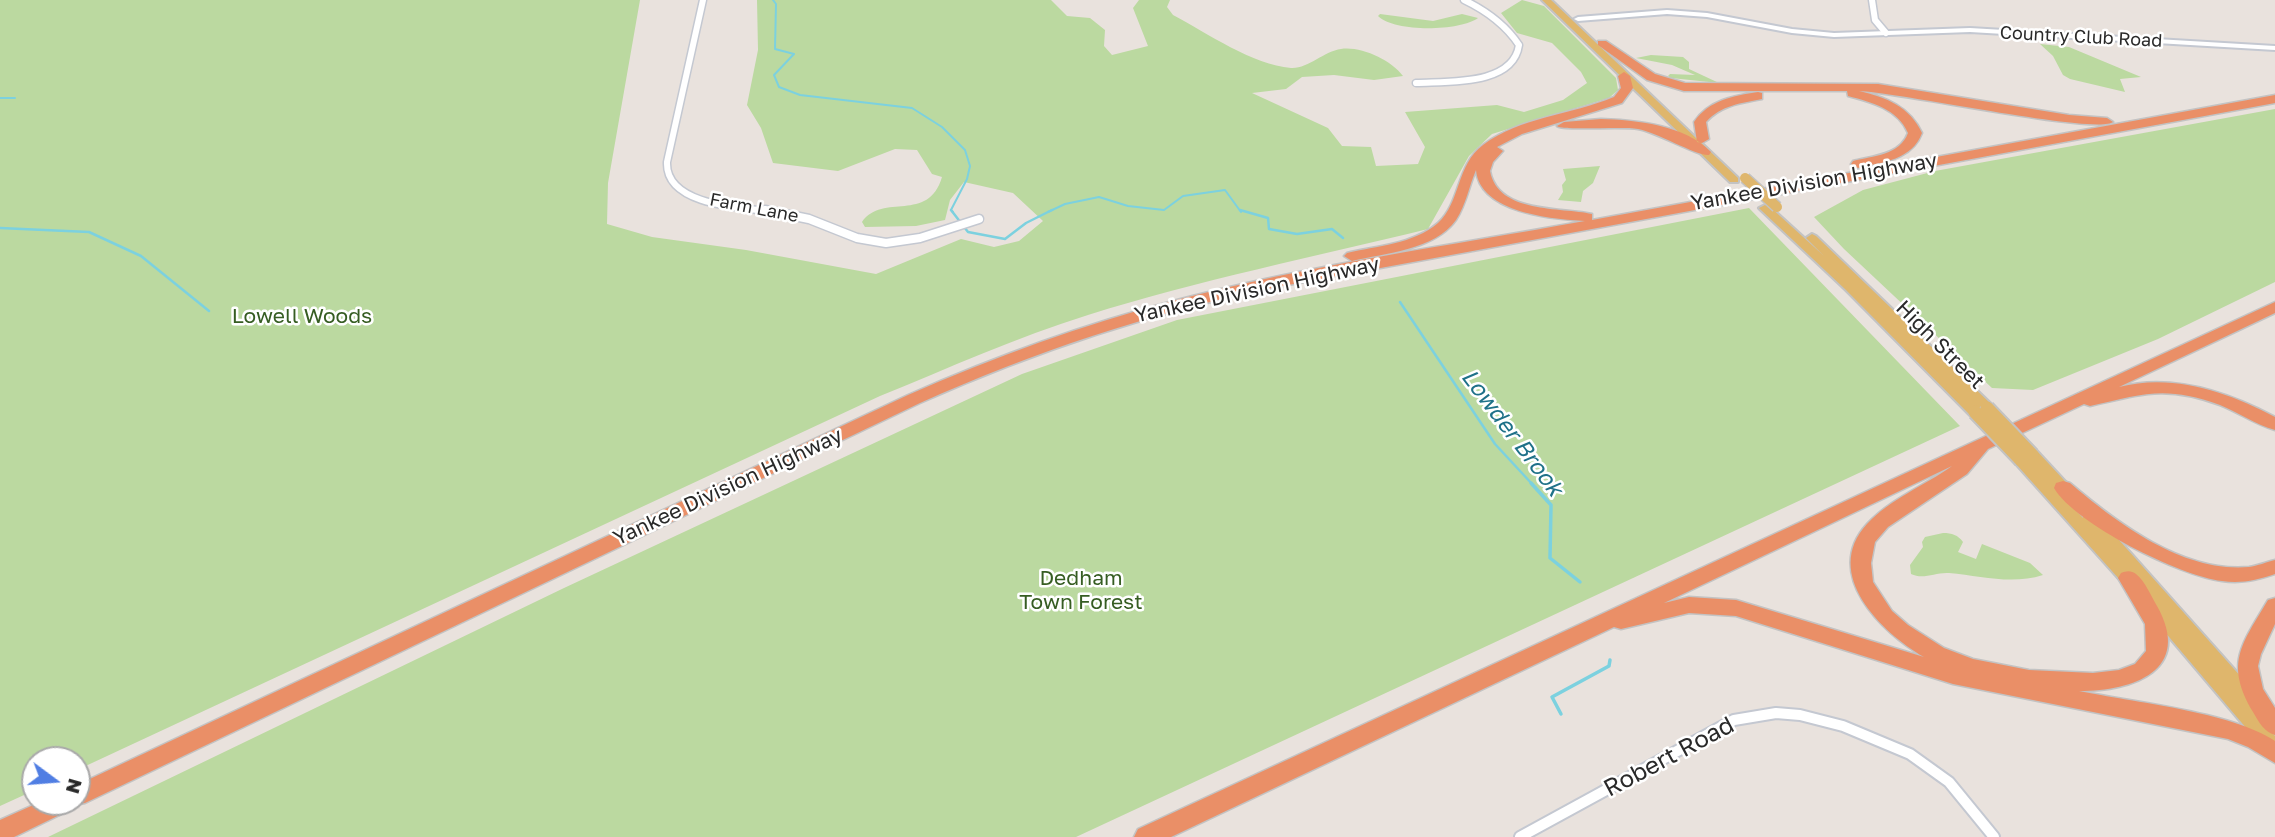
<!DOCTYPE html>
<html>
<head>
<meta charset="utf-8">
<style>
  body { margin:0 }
  #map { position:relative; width:2275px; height:837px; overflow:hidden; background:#e9e2dd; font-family:"Golos Text",sans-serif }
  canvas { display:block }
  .north { position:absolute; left:21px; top:746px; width:70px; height:70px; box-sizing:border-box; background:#fff; border:2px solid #a9a9a9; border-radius:50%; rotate:106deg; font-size:19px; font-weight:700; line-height:28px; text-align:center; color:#292929 }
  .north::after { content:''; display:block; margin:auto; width:24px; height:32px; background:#507ee3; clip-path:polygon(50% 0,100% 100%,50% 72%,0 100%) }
</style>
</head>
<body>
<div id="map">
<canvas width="2275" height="837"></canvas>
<div class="north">N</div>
</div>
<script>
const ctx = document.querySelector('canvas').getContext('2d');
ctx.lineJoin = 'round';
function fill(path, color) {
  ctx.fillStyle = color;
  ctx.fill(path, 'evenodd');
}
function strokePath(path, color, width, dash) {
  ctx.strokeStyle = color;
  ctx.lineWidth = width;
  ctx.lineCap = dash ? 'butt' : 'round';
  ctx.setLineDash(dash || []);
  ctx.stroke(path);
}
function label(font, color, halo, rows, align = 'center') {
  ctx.font = font + ' "Golos Text",sans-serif';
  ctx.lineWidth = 5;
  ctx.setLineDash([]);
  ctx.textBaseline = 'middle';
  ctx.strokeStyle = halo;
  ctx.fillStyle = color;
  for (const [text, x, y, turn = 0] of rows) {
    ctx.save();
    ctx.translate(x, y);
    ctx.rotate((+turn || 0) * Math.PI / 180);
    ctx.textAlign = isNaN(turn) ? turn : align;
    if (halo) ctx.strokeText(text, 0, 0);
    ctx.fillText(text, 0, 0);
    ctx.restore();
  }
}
fill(new Path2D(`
  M 0,0 L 640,0 L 608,183 L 607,224 L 652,237 L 746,250 L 876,274 L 961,239 L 994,247 L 1019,241 L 1043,221 L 1013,193 L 964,182 L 950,200 L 945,220 L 916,226 L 865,227 L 862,222 C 883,192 928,224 942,177 L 932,174 L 917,150 L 895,149 L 838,171 L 773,163 L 761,128 L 747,105 L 758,50 L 757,0 L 1051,0 L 1067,16 L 1090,18 L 1105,30 L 1104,46 L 1112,55 L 1148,46 L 1133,8 L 1139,0 L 1170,0 L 1167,7 L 1173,15 C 1207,33 1253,65 1291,68 C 1308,69 1324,51 1341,49 C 1361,46 1391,60 1403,76 L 1374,80 L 1334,75 L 1302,77 L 1286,89 L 1252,93 L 1328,128 L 1342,146 L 1371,147 L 1376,166 L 1418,164 L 1425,147 L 1405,112 L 1497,105 L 1524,112 L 1563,100 L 1587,83 L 1581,72 L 1552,43 L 1517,33 L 1501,13 L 1522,0 L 1544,6 L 1616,78 L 1618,90 L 1609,98 L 1492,134 L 1469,156 L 1428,229 C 1314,257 1199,280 1088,315 C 1017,337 949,368 880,396 L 77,770 L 77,760 L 35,760 L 35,790 L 0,806 Z
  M 1380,14 L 1433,21 L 1462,14 L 1478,18 C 1461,31 1395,33 1378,16 Z
  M 2040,44 L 2069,47 L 2141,77 L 2120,79 L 2125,92 L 2070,79 L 2063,75 L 2053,56 Z
  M 1651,55 L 1683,57 L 1689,62 L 1689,69 L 1719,83 L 1671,78 L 1668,76 L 1670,74 L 1695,75 L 1672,65 L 1636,58 Z
  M 2275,109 L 2275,282 L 2158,339 L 2033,390 L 1992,388 L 1844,249 L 1814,217 L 1863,190 L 1935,171 Z
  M 1600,166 L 1593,183 L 1583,191 L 1581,202 L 1558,200 L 1563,192 L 1562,185 L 1566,180 L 1563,169 Z
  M 1749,208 L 1960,426 L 1076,837 L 48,837 L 564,588 L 1022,374 L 1177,320 Z
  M 1943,533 C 1952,533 1958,535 1963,542 L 1958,552 L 1976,559 L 1982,544 L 2030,563 L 2043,575 C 2012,585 1981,576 1949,573 C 1935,572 1924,580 1911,574 L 1910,565 L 1923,547 L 1922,542 L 1925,537 Z`), '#bbd9a0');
strokePath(new Path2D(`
  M 773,0 L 776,4 L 775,49 L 794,54 L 774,75 L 779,87 L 800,95 L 912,108 L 942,127 L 965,150 L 970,166 L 967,179 L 951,210 L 953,212
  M 0,98 L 15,98
  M 1048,212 L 1065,204 L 1099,197 L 1128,206 L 1164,210 L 1183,196 L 1225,190 L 1241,212`), '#7cd1df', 2);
strokePath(new Path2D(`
  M 951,210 L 968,232 L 1005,239 L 1026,223 L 1052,210
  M 1240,210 L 1268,218 L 1269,229 L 1297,234 L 1332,229 L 1343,238
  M 0,228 L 89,232 L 141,256 L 209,311
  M 1400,302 L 1495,444 L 1533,485`), '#7cd1df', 2.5);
strokePath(new Path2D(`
  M 1531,483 L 1551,505 L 1550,558 L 1580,582
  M 1561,714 L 1552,697 L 1609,666 L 1610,660`), '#7cd1df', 3.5);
const minorFar2 = new Path2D(`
  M 703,0 L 667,162 C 665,207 746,208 778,212
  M 1872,0 L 1875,20 L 1886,33
  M 1416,83 C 1448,81 1513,86 1519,45 C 1505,24 1487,11 1464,0`);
const minorFar1 = new Path2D(`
  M 765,210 L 809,219 L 857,238 L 886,243 L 920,238 L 979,219`);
const minor = new Path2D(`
  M 1520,837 L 1734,720 L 1776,713 L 1800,715 L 1843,726 L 1910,754 L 1949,782 L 1994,837`);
const tertiary = new Path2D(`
  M 1667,10 L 1707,13 L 1792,29 L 1834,33 L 1970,28 L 2275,46 L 2275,50 L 1970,32 L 1834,37 L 1792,33 L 1707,17 L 1667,14 L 1578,21 L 1574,19 L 1578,17 Z`);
const primary = new Path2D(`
  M 1542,0 L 1551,0 L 1738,178 L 1738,182 L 1730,182 Z
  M 1765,205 L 1769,206 L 1824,256 L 1806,238 L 1812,234 L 1816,236 L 1992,405 L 1994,408 L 1992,411 L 1987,413 L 1981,410 L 1980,415 L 1970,415 L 1846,290 L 1761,210 L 1759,208 Z
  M 2032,450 L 2037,451 L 2075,492 L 2077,496 L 2075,500 L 2066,500 L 2083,518 L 2084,512 L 2094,512 L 2275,715 L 2275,735 L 2273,734 L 2275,736 L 2275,757 L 2269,755 L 2142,605 L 2140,601 L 2142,597 L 2149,595 L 2142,587 L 2135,592 L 2129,590 L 2016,464 L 2014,460 L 2016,456 L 2026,456 L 2027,451 Z`);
const motorway = new Path2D(`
  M 1598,41 L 1606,41 L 1655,74 L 1685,83 L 1878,84 L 2069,115 L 2107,118 L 2113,122 C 2098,135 1897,92 1859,91 C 1886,97 1910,107 1922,133 C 1912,160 1883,162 1858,168 L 1851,164 L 1853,161 C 1873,156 1900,155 1908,133 C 1898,109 1871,102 1848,96 L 1847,91 L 1684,91 L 1647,80 L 1598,45 Z
  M 1624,72 L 1630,76 L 1633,88 L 1622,103 L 1522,134 L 1497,147 L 1503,151 L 1493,162 L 1490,171 C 1498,214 1561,207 1592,214 L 1592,220 L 2275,95 L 2275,103 L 1272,288 C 1150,313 1034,352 920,403 L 85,803 L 74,805 L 72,809 L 14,837 L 0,837 L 0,820 L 40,802 L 77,802 L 77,785 L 908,395 C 994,357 1082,325 1173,301 C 1308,265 1448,246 1585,221 C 1552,219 1480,213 1476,170 C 1469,186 1466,205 1456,220 C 1435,250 1385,253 1352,261 L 1344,256 L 1347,253 C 1376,246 1414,244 1438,223 C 1461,202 1456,165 1483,145 C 1520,117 1571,115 1614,97 L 1621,88 L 1618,76 Z
  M 1758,92 L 1762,93 L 1762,99 C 1742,103 1721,105 1706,122 L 1709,139 L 1702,143 L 1697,142 L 1694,122 C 1709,100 1733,96 1758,92 Z
  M 1601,119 C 1636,120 1685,125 1711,152 L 1709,155 C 1699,157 1656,132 1638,129 C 1622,126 1563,131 1557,126 L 1564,122 Z
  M 2275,302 L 2275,313 L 2119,387 C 2173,373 2228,392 2275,417 L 2275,430 C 2256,425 2238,412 2220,405 C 2165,385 2143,394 2090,406 L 2084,404 L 1988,449 L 1967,474 L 1888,527 L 1875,542 L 1871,563 L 1873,582 L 1892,611 L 1908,625 L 1944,648 L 1973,659 L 2029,670 L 2093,673 L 2119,670 L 2135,664 L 2146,651 L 2145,624 L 2118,578 L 2121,573 C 2126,571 2131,570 2136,574 C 2145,581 2151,596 2157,606 C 2193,670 2134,691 2079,691 C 2132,702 2232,712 2275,741 L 2275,763 L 2248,747 L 2228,739 L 1953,684 L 1736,616 L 1689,613 L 1621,629 L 1614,627 L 1171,837 L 1134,837 L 1138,829 ZM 1952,466 C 1924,486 1890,499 1867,524 C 1821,574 1882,633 1924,657 L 1736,600 L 1689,597 L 1664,603 Z
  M 2063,481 L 2070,483 C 2117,523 2183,573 2249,567 C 2257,566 2267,562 2275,560 L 2275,574 C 2257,580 2241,584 2222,581 C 2180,576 2075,524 2054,488 L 2056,483 Z
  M 2275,598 L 2275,624 L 2261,654 L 2258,666 L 2263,689 L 2275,708 L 2275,735 C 2264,732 2259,722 2253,712 C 2224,663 2242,644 2268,600 Z`);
strokePath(minorFar2, '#c4c8d1', 9);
strokePath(minorFar1, '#c4c8d1', 11);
strokePath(minor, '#c4c8d1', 14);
strokePath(tertiary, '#c4c8d1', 4);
strokePath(primary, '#c3c3c3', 4);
strokePath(motorway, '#c3c3c3', 3);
strokePath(minorFar2, '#fff', 6);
strokePath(minorFar1, '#fff', 8);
strokePath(minor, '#fff', 10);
fill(tertiary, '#fff');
fill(primary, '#dfb66c');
fill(motorway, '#ea8f67');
const primaryBridgeFar1 = new Path2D(`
  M 1745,178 L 1777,207`);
const primaryBridge = new Path2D(`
  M 1987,408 L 2032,455
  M 1975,412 L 2021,460`);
strokePath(primaryBridgeFar1, '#c3c3c3', 13, []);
strokePath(primaryBridge, '#c3c3c3', 17, []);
strokePath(primaryBridgeFar1, '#dfb66c', 10);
strokePath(primaryBridge, '#dfb66c', 13);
label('18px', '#292929', '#fff', [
  ["Country Club Road",2081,37,3],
  ["Farm Lane",754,208,11]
]);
label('21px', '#292929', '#fff', [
  ["Yankee Division Highway",1814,182,-10],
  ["Yankee Division Highway",1257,290,-12],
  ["High Street",1940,345,45],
  ["Yankee Division Highway",728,487,-25]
]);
label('21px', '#365d22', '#fff', [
  ["Lowell Woods",302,316],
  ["Dedham",1081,578],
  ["Town Forest",1081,602]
]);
label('italic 23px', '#1e7188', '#fff', [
  ["Lowder Brook",1512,433,53]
]);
label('24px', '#292929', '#fff', [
  ["Robert Road",1669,757,-28]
]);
</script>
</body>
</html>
